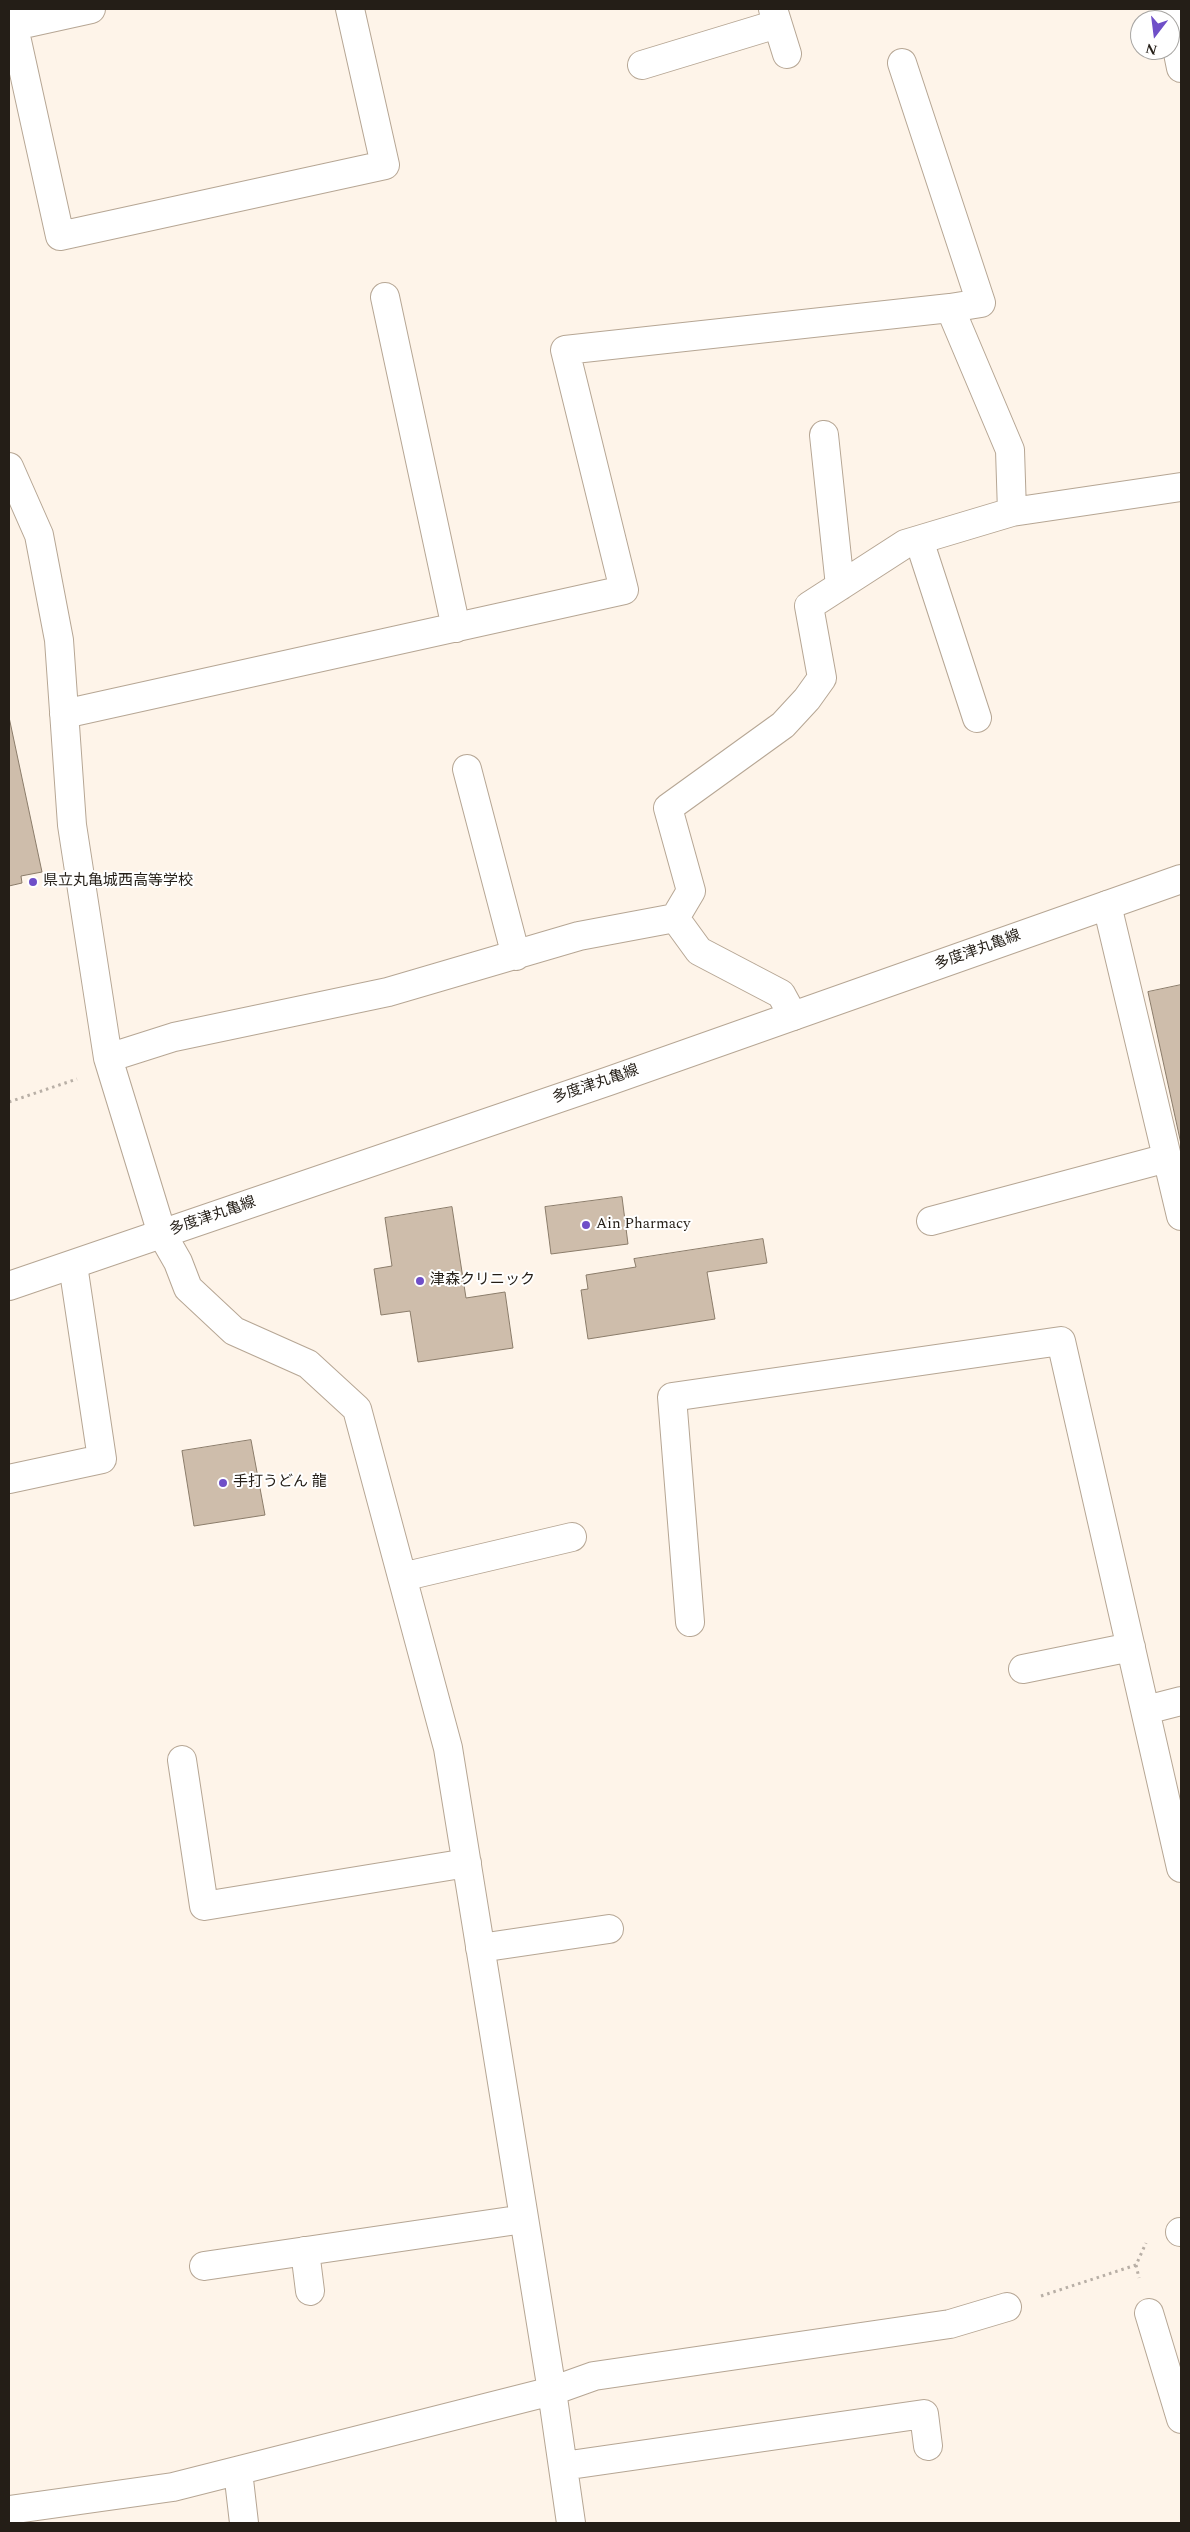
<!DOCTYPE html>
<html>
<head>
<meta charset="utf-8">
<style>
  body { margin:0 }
  #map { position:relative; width:1190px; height:2532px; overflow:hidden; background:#fef4e9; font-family:Spectral,serif }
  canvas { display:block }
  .frame { position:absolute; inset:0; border:10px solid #241e17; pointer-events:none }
  .north { position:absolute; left:1130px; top:10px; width:50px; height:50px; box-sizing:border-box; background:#fff; border:1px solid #a7a5a2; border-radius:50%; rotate:195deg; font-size:14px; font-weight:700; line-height:20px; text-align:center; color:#241e17 }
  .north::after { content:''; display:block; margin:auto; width:18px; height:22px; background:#6f4fc8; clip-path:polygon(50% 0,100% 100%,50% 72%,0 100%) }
</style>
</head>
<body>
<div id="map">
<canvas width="1190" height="2532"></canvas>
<div class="frame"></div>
<div class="north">N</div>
</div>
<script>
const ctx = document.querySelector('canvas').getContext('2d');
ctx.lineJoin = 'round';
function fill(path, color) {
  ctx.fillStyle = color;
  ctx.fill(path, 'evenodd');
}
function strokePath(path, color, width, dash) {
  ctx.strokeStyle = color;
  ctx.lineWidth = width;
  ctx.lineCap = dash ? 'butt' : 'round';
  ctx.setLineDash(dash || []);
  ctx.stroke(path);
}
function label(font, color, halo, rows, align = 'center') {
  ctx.font = font + ' Spectral,"Noto Sans JP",serif';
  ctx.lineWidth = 4;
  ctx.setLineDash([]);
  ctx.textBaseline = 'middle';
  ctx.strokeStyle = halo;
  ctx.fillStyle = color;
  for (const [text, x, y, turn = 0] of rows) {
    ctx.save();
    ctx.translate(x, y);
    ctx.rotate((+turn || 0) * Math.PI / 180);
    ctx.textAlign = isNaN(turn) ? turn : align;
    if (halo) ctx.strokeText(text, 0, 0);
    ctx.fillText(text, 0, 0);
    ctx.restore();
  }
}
const building = new Path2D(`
  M 9,717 L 42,872 L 21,876 L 22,883 L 9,886 Z
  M 1181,985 L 1181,1144 L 1148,992 Z
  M 622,1197 L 628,1244 L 551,1254 L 545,1207 Z
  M 452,1207 L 466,1298 L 505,1292 L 513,1348 L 418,1362 L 410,1311 L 381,1315 L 374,1269 L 392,1266 L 385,1218 Z
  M 763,1239 L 767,1263 L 707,1272 L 715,1319 L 588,1339 L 581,1290 L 588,1289 L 586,1275 L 636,1267 L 634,1259 Z
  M 251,1440 L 265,1515 L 194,1526 L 182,1451 Z`);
fill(building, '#cebdab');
strokePath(building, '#8b7c6a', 1);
const street = new Path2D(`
  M 10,9 L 60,236 L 385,165 L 350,9
  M 773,9 L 787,54
  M 1169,9 L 1181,68
  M 14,26 L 91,9
  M 902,63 L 981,303 L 950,308 L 1010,450 L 1012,512
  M 642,65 L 777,24
  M 385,297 L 456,628
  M 824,435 L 840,586
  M 9,467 L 39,535 L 59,640 L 72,825 L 108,1058 L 162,1234 L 178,1262 L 188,1288 L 234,1331 L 308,1364 L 357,1409 L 448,1748 L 552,2391 L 571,2523
  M 919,540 L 977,718
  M 64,714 L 624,590 L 565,350 L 950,308
  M 467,769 L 516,956
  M 1107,905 L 1181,1216
  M 675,918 L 699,951 L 781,994 L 793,1016
  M 108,1058 L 174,1037 L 388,992 L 579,936 L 675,918 L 691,891 L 668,808 L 783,725 L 807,699 L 822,678 L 809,606 L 905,544 L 1012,512 L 1181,487
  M 931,1221 L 1167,1158
  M 9,1479 L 102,1459 L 73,1265
  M 402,1577 L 572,1537
  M 690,1622 L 672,1397 L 1061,1341 L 1181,1868
  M 1023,1669 L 1131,1647
  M 1146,1710 L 1181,1701
  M 182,1760 L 204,1906 L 467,1863
  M 480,1948 L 609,1929
  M 1180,2232 L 1181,2232
  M 305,2251 L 310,2291
  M 204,2266 L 524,2219
  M 1149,2313 L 1181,2419
  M 563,2466 L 924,2414 L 928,2446
  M 238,2471 L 244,2523
  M 9,2510 L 173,2487 L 552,2391 L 594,2376 L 950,2324 L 1007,2307`);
const secondary = new Path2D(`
  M 9,1286 L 609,1081 L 1181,879`);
strokePath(street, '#b6a694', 30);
strokePath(secondary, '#b6a694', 30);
strokePath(new Path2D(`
  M 9,1102 L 77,1079
  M 1136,2265 L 1139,2278
  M 1041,2296 L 1136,2265 L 1146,2243`), '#b8afa6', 3, [2.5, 4]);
strokePath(street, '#fff', 28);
strokePath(secondary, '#fff', 28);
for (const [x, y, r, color] of [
  [33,882,5,"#6f4fc8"],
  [586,1225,5,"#6f4fc8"],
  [420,1281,5,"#6f4fc8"],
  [223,1483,5,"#6f4fc8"]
]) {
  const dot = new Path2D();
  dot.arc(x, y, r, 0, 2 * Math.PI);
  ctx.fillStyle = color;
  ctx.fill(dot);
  strokePath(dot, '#fff', 2);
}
label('15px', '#241e17', '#fff', [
  ["県立丸亀城西高等学校",43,882],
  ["Ain Pharmacy",596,1225],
  ["津森クリニック",430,1281],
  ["手打うどん 龍",233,1483]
], 'left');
label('15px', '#241e17', '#fff', [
  ["多度津丸亀線",978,951,-20],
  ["多度津丸亀線",596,1085,-19],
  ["多度津丸亀線",213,1217,-19]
]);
</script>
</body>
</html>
